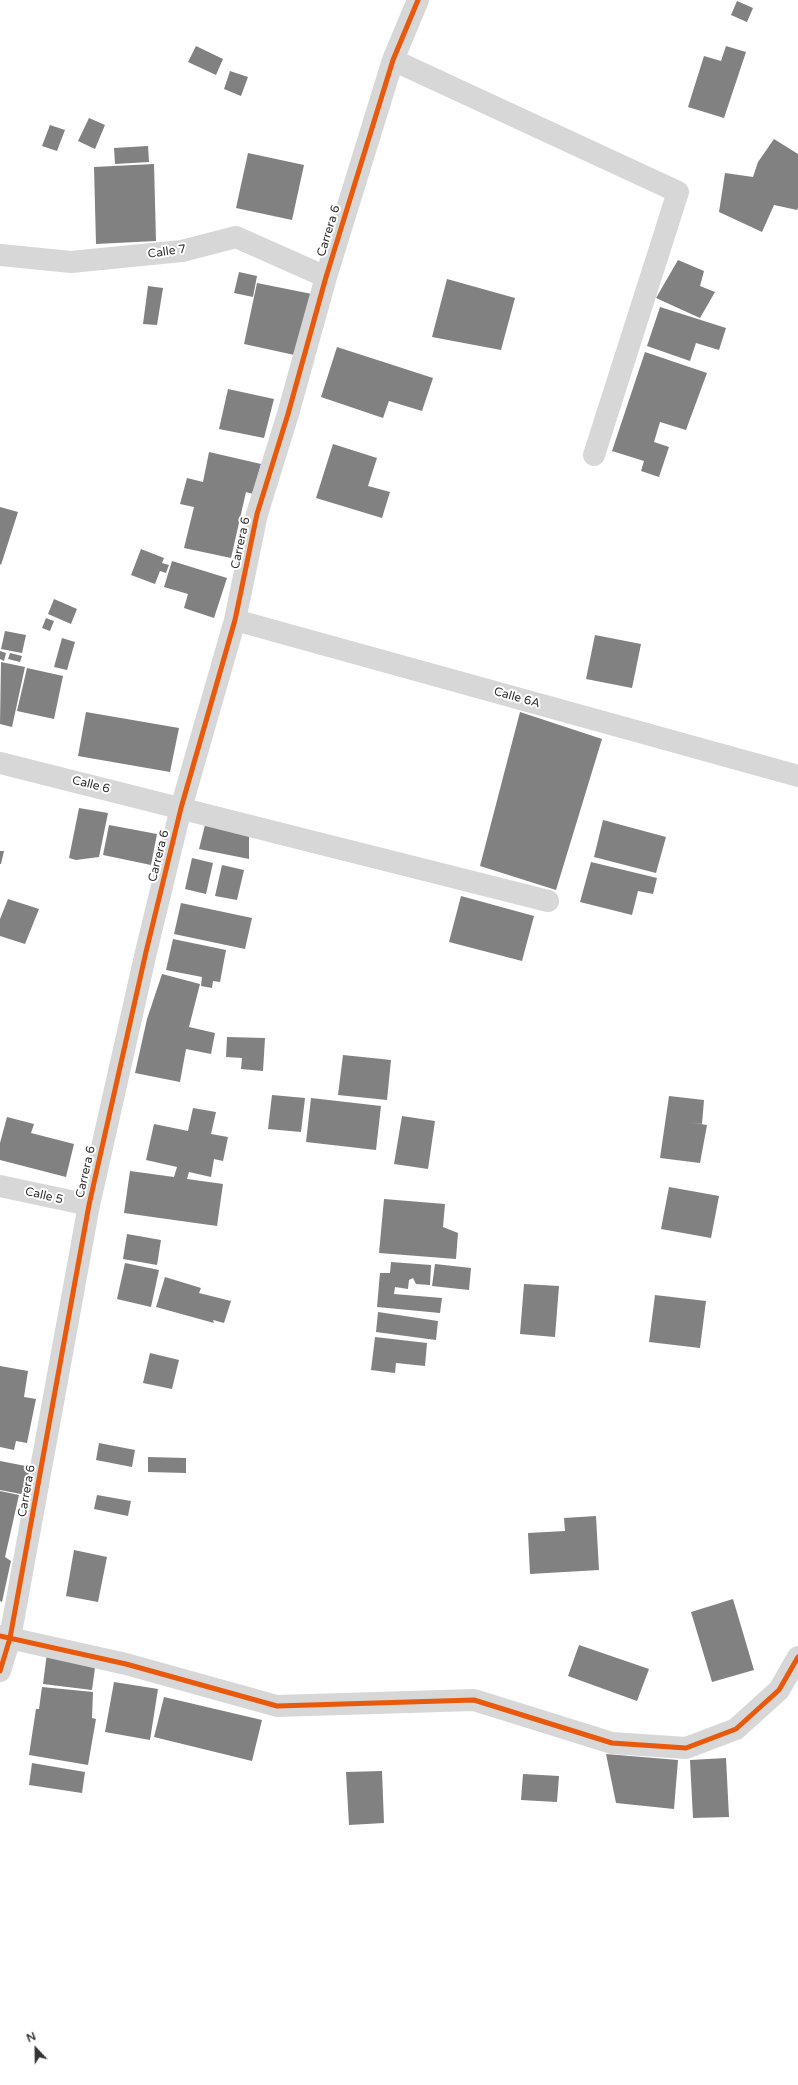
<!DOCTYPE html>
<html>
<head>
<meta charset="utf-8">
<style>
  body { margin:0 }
  #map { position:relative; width:798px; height:2085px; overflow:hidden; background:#fff; font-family:"Varela Round",sans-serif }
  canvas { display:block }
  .north { position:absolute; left:16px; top:2029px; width:40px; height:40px; -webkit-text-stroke:3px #fff; paint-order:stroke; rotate:338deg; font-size:11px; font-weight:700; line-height:16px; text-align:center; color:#333 }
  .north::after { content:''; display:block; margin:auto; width:14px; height:18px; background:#333; clip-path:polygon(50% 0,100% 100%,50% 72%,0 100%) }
</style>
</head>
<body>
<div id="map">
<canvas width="798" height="2085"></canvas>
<div class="north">N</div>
</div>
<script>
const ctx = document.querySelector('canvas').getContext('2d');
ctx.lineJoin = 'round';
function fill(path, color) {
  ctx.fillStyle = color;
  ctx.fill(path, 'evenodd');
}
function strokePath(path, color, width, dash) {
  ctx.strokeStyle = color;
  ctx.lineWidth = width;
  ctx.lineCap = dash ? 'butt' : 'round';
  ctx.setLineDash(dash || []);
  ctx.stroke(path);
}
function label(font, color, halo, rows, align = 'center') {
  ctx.font = font + ' "Varela Round",sans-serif';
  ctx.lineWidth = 4;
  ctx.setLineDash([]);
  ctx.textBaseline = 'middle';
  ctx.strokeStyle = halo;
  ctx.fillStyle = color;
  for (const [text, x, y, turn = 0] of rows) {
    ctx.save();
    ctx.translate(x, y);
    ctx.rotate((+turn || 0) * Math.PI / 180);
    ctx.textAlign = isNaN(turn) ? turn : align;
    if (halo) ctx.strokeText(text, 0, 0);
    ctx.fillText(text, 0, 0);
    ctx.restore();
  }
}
fill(new Path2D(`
  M 737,1 L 753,8 L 747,22 L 731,15 Z
  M 196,46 L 223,59 L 216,75 L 188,62 Z
  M 726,46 L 746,52 L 724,118 L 688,107 L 704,56 L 721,61 Z
  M 230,71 L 248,77 L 241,96 L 224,89 Z
  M 89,118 L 105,125 L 95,149 L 78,141 Z
  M 50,125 L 65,130 L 57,151 L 42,146 Z
  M 774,139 L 798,154 L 798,208 L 797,210 L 774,205 L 762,232 L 719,212 L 725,173 L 753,177 L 758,162 Z
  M 148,146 L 149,162 L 115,164 L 114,148 Z
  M 248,153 L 304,165 L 292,220 L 236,208 Z
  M 154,164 L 156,241 L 96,244 L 94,167 Z
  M 678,260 L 704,271 L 700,286 L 715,292 L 700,318 L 656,298 Z
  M 239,272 L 257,276 L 253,297 L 234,293 Z
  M 447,279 L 515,298 L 501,350 L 432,337 Z
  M 257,283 L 312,294 L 299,356 L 244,344 Z
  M 148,286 L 163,288 L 157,325 L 143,324 Z
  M 660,307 L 726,328 L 719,350 L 696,343 L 690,361 L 647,346 Z
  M 337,347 L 433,378 L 422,411 L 389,401 L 383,418 L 321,397 Z
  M 645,352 L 707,373 L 686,430 L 660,422 L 654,442 L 669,447 L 659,477 L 641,471 L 644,461 L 612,451 Z
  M 228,389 L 274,399 L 264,438 L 219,429 Z
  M 333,444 L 377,458 L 368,486 L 390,492 L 382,518 L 316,498 Z
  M 209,452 L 261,464 L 253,494 L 246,492 L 231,558 L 184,548 L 194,507 L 180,504 L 187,478 L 203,482 Z
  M 0,507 L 18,512 L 1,565 L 0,564 Z
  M 141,549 L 164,558 L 162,563 L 169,565 L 166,573 L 160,571 L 155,584 L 131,575 Z
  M 172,561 L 227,578 L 214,618 L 184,608 L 188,594 L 164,587 Z
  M 54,599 L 77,609 L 71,624 L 48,614 Z
  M 46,618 L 54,621 L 50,631 L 42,628 Z
  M 5,631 L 26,635 L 22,653 L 1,649 Z
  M 595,635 L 641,644 L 632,688 L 586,679 Z
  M 62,638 L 75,642 L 67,670 L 54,667 Z
  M 0,651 L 6,653 L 4,661 L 0,659 Z
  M 10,653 L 22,656 L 20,662 L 8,659 Z
  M 1,662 L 25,667 L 12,727 L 0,724 Z
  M 27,668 L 63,676 L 54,719 L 17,711 Z
  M 86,712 L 179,728 L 170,772 L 78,756 Z
  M 520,712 L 602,739 L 556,890 L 480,866 Z
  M 79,808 L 108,813 L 99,857 L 76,860 L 69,858 Z
  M 603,820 L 666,837 L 656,873 L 594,857 Z
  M 109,825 L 157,834 L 151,865 L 103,855 Z
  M 205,825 L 249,833 L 249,859 L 199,849 Z
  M 0,851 L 4,851 L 1,864 L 0,864 Z
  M 192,858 L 213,863 L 206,894 L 185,889 Z
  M 591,862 L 657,878 L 653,894 L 638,891 L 632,915 L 580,902 Z
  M 222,865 L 244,870 L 237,900 L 215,896 Z
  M 461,896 L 534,916 L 522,961 L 449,942 Z
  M 8,899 L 39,909 L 25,944 L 0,936 L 0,919 Z
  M 181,903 L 252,918 L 245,949 L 174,934 Z
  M 173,939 L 226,950 L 220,982 L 213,981 L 212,988 L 201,986 L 202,977 L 166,970 Z
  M 162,974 L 200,984 L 189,1027 L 215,1033 L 211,1054 L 186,1049 L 180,1082 L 135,1073 L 147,1019 Z
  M 227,1037 L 265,1038 L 263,1071 L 241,1069 L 242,1058 L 226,1057 Z
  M 343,1055 L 391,1060 L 387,1100 L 338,1095 Z
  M 272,1095 L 305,1098 L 301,1132 L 268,1129 Z
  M 669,1096 L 704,1100 L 702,1124 L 688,1122 L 707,1125 L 700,1163 L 660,1158 Z
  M 311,1098 L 381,1106 L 376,1150 L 306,1142 Z
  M 193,1108 L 216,1112 L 211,1134 L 228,1137 L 223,1161 L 214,1159 L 211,1177 L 189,1172 L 187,1179 L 223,1184 L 217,1226 L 124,1213 L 130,1171 L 174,1177 L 177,1167 L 146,1160 L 154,1124 L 188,1131 Z
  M 402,1116 L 435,1121 L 428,1169 L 394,1164 Z
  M 7,1117 L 34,1124 L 31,1133 L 74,1144 L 66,1177 L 0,1160 L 0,1143 Z
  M 669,1187 L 719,1196 L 711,1238 L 661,1229 Z
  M 384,1199 L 445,1204 L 443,1227 L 458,1233 L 456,1259 L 379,1253 Z
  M 127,1234 L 161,1240 L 157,1265 L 123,1259 Z
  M 391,1262 L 431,1265 L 430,1285 L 416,1284 L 413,1278 L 409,1280 L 408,1289 L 395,1287 L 394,1294 L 442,1298 L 440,1313 L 377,1307 L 380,1273 L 390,1273 Z
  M 125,1263 L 159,1270 L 151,1307 L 117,1299 Z
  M 435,1264 L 471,1268 L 469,1290 L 432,1286 Z
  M 165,1277 L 201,1288 L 199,1293 L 231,1301 L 224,1323 L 213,1320 L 214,1323 L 156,1307 Z
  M 524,1284 L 559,1286 L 555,1337 L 520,1334 Z
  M 655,1295 L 706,1301 L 700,1348 L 649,1342 Z
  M 378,1312 L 438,1321 L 436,1340 L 376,1332 Z
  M 375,1337 L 427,1343 L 425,1366 L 396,1363 L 395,1373 L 371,1370 Z
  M 150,1353 L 179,1360 L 172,1389 L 143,1383 Z
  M 0,1366 L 28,1371 L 24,1397 L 36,1399 L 27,1443 L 16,1441 L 14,1450 L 0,1447 Z
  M 99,1443 L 135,1450 L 132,1467 L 96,1460 Z
  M 148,1457 L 186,1458 L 186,1473 L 148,1472 Z
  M 0,1461 L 31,1467 L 26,1495 L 0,1490 Z
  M 0,1491 L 19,1495 L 5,1557 L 11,1561 L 2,1602 L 0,1601 Z
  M 97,1495 L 131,1501 L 128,1516 L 94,1509 Z
  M 596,1516 L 599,1570 L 530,1574 L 528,1533 L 565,1531 L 564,1518 Z
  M 74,1550 L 107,1557 L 98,1602 L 66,1596 Z
  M 733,1599 L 754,1670 L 712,1682 L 691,1612 Z
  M 579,1645 L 649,1669 L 637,1701 L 568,1676 Z
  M 47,1653 L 96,1660 L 92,1690 L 43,1684 Z
  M 114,1682 L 158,1689 L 150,1740 L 105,1732 Z
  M 42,1687 L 93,1692 L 92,1718 L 96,1719 L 88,1765 L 29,1755 L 36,1709 L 39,1709 Z
  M 164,1697 L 262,1720 L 252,1761 L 154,1737 Z
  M 606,1754 L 678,1760 L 674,1809 L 616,1803 Z
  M 726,1758 L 729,1817 L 693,1818 L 690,1760 Z
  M 32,1763 L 85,1772 L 82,1793 L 29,1785 Z
  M 382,1771 L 384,1823 L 349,1825 L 346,1772 Z
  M 523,1774 L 559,1776 L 557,1802 L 521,1800 Z`), '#818181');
strokePath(new Path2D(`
  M 393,60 L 678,192 L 594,455
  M 0,255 L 71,262 L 182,251 L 236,237 L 326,277
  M 235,620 L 798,776
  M 0,763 L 548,901
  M 0,1186 L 89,1205
  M 0,1636 L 126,1664 L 277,1706 L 474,1700 L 612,1743 L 686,1748 L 736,1729 L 779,1690 L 798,1657
  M 0,1671 L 10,1638 L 89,1205 L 146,952 L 181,808 L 235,620 L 257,514 L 288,414 L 326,277 L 393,60 L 418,0`), '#d7d7d7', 22);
strokePath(new Path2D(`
  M 0,1636 L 126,1664 L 277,1706 L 474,1700 L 612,1743 L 686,1748 L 736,1729 L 779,1690 L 798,1657
  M 0,1671 L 10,1638 L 89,1205 L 146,952 L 181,808 L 235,620 L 257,514 L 288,414 L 326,277 L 393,60 L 418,0`), '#e8590c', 5);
label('12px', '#333', '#fff', [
  ["Carrera 6",329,231,-73],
  ["Calle 7",167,252,-8],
  ["Carrera 6",241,543,-78],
  ["Calle 6A",517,698,16],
  ["Calle 6",91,785,14],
  ["Carrera 6",159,856,-76],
  ["Carrera 6",86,1172,-77],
  ["Calle 5",44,1196,13],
  ["Carrera 6",27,1491,-80]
]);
</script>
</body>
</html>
